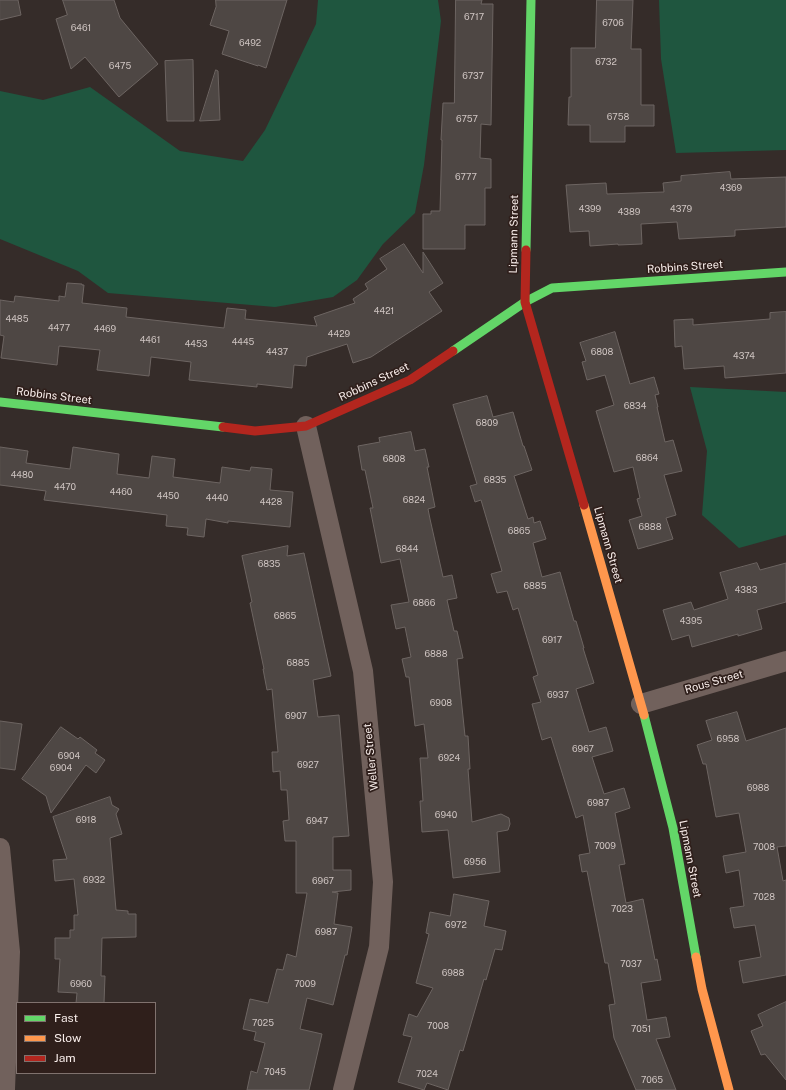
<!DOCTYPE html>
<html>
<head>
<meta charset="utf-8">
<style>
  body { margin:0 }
  #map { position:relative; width:786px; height:1090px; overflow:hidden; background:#352c29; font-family:"Public Sans",sans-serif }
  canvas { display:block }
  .legend { position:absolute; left:16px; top:1002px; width:140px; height:72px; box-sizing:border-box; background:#2f1f1b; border:1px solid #80726e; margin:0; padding:5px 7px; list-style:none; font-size:12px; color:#f9eeeb }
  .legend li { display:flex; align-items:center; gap:8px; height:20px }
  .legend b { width:20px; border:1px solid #80726e }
</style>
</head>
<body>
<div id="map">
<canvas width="786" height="1090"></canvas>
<ul class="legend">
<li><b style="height:5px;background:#63d668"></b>Fast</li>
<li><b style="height:5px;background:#ff974d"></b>Slow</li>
<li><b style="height:5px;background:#b3261e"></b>Jam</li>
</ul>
</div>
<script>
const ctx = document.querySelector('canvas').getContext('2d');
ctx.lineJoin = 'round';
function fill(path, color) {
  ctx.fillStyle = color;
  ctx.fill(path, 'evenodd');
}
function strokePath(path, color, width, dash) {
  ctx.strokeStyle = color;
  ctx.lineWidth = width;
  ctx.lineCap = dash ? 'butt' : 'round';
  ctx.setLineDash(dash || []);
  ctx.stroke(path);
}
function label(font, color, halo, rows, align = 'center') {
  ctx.font = font + ' "Public Sans",sans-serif';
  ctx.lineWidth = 3.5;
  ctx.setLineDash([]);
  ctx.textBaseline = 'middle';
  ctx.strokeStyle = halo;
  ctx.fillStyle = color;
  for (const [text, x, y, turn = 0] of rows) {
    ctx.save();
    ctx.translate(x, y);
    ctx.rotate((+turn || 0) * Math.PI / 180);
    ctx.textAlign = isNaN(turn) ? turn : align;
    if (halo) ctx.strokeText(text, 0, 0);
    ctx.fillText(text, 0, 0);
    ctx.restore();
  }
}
fill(new Path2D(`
  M 318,0 L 438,0 L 441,21 L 424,165 L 415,213 L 383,244 L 357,280 L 333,297 L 275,307 L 108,293 L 78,271 L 0,239 L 0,91 L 43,100 L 90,87 L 180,151 L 243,161 L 265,130 L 316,24 Z
  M 659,0 L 786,0 L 786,150 L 676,153 L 661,59 Z
  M 690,387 L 786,392 L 786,535 L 739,548 L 702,515 L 707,451 Z`), '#1f563f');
const building = new Path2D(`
  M 0,0 L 18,0 L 21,15 L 0,20 Z
  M 63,0 L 114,0 L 120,18 L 158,64 L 119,97 L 85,57 L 71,69 L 56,19 L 67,15 Z
  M 216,0 L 287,0 L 266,68 L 258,65 L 258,66 L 222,54 L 229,31 L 210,25 L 216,7 Z
  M 456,0 L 482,0 L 481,4 L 493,4 L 491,125 L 481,124 L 480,158 L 491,159 L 491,188 L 485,188 L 485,225 L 465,225 L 465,249 L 423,249 L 423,214 L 431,214 L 431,211 L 440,211 L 442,140 L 441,140 L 443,103 L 454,103 Z
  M 597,0 L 633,0 L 631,49 L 641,49 L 641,105 L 654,105 L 654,126 L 625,126 L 625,142 L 590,142 L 590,125 L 568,125 L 569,97 L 571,97 L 571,48 L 595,48 Z
  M 193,60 L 194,121 L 167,121 L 165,61 Z
  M 216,70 L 218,71 L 220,120 L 200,121 Z
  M 730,172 L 731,179 L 786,177 L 786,227 L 735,230 L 735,236 L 679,239 L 677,222 L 641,224 L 642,244 L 618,245 L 618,244 L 590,246 L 589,231 L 570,232 L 566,185 L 606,183 L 607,194 L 664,192 L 663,183 L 681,181 L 681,176 Z
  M 404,244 L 423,273 L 423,252 L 443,283 L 429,292 L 442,311 L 371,357 L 353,363 L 347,344 L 307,357 L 306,366 L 294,365 L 292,388 L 257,384 L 257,387 L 189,380 L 191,362 L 151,357 L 149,376 L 97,370 L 100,350 L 59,346 L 57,365 L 1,358 L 4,336 L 0,335 L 0,300 L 14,302 L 15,296 L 59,301 L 59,296 L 65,297 L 67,283 L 82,284 L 82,285 L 84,285 L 82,303 L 127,308 L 126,317 L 224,328 L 227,308 L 246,310 L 245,319 L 317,326 L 314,317 L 355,303 L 353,299 L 368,289 L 365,284 L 387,269 L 380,259 Z
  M 786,312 L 786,373 L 725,378 L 724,366 L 684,369 L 682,346 L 675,347 L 674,320 L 693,319 L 693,325 L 770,319 L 770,313 Z
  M 615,332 L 630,384 L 654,377 L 659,394 L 655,395 L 658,407 L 657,407 L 665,442 L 673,440 L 682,471 L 664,475 L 676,515 L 666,518 L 673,539 L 638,549 L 629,520 L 642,516 L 637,499 L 640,498 L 633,467 L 614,472 L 596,411 L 614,405 L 605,375 L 587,380 L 582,362 L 586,361 L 580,343 Z
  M 487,396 L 493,417 L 513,412 L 523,446 L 524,446 L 532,470 L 514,476 L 528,519 L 533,517 L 534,523 L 540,521 L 546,539 L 533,543 L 542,577 L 560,572 L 574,621 L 576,621 L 584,648 L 583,648 L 594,683 L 576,689 L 589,732 L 606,727 L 613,751 L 592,757 L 604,794 L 624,788 L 630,808 L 615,813 L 625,864 L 619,865 L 626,903 L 643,899 L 655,960 L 657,959 L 661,980 L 641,983 L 647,1020 L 666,1017 L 670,1037 L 656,1039 L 676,1090 L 636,1090 L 614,1038 L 609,1005 L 615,1004 L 608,963 L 605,963 L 587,871 L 582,872 L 579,855 L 590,853 L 583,815 L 576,818 L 551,737 L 542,740 L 532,704 L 541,702 L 533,677 L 538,675 L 518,608 L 513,610 L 507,591 L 497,593 L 491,574 L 502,571 L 481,500 L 475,502 L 470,486 L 477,484 L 453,405 Z
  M 411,432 L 415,451 L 425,449 L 429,467 L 427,467 L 435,507 L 428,509 L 430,519 L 443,577 L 452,575 L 457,598 L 447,600 L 454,631 L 457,631 L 463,658 L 457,659 L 465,736 L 468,736 L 470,769 L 468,769 L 472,822 L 501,814 L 509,818 L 510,824 L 508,830 L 497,832 L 500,872 L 453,878 L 448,830 L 422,832 L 420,801 L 423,801 L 420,758 L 428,758 L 424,724 L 415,726 L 409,677 L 406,677 L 402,659 L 411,657 L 405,627 L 396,629 L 391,605 L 409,602 L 400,559 L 381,563 L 370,508 L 373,508 L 365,470 L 362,470 L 358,446 L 380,442 L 379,438 Z
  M 0,447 L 28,451 L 26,463 L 70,469 L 73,447 L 119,454 L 117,474 L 149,478 L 152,456 L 175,459 L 173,477 L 220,483 L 222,467 L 250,471 L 251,467 L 272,469 L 270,490 L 293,492 L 290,527 L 228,521 L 228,523 L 206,519 L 204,537 L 187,535 L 188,528 L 166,526 L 167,515 L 44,500 L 46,491 L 0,485 Z
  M 288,546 L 287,556 L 304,553 L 331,676 L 313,680 L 318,717 L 339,715 L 349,836 L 333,837 L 333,870 L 351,870 L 351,890 L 332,892 L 338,893 L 334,924 L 352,927 L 347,955 L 345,955 L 333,1005 L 307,998 L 300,1029 L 322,1034 L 309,1090 L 247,1090 L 251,1071 L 257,1073 L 265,1043 L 254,1040 L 256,1032 L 243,1029 L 250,999 L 268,1003 L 277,969 L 283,970 L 287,954 L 296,957 L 307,893 L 296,893 L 296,841 L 285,841 L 283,821 L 289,820 L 287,790 L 281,790 L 280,771 L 273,772 L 272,752 L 278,752 L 272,689 L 267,690 L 263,669 L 264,669 L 250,603 L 252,602 L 242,556 Z
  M 757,563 L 760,570 L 786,563 L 786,602 L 757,610 L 762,629 L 738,636 L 738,634 L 692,647 L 689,635 L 672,640 L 663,610 L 691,602 L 694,610 L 728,599 L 720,573 Z
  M 737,712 L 746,741 L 786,728 L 786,846 L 777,847 L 783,881 L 786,880 L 786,975 L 743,983 L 739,961 L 761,957 L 755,925 L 734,928 L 730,908 L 744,906 L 739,870 L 726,873 L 723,856 L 746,852 L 739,813 L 716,817 L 706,764 L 703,764 L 697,745 L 712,740 L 706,721 Z
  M 0,721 L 22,724 L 15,770 L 0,768 Z
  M 61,727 L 78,739 L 80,737 L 97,750 L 95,753 L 105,760 L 96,773 L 86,765 L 51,813 L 46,796 L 22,779 Z
  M 110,797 L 112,805 L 119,809 L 116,814 L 122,834 L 110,838 L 116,910 L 128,911 L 128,914 L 136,914 L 136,937 L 102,938 L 101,976 L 105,976 L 104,1003 L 76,1003 L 77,993 L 58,992 L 60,959 L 55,959 L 55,938 L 70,938 L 70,930 L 74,930 L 74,915 L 78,915 L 74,879 L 55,881 L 53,860 L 67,859 L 53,817 Z
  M 454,894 L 489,901 L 484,926 L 506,931 L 502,950 L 495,949 L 486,980 L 484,979 L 463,1051 L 460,1050 L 448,1090 L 427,1083 L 424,1090 L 398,1082 L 412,1037 L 403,1035 L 409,1014 L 417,1017 L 433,988 L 416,983 L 429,934 L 426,933 L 430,912 L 450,916 Z
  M 786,1002 L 786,1080 L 765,1054 L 761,1055 L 751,1031 L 763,1026 L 758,1015 Z`);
fill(building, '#4e4744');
strokePath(building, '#6d6562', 1);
strokePath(new Path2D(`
  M 306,426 L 363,671 L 383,882 L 379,947 L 343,1090
  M 641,704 L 786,661
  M 0,848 L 10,952 L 5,1090`), '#71615c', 20);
strokePath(new Path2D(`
  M 526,250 L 531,0
  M 453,351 L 525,302 L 552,288 L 786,272
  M 0,402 L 223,427
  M 644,715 L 673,828 L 696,957`), '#63d668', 9);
strokePath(new Path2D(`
  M 584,505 L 644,715
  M 696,957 L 702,989 L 729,1090`), '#ff974d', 9);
strokePath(new Path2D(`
  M 526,250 L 525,302 L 584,505
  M 223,427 L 255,431 L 306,426 L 410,380 L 453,351`), '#b3261e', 9);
label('9px', '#cec4c1', null, [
  ["6717",474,17],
  ["6706",613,23],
  ["6461",81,28],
  ["6492",250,43],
  ["6732",606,62],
  ["6475",120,66],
  ["6737",473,76],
  ["6758",618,117],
  ["6757",467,119],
  ["6777",466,177],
  ["4369",731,188],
  ["4399",590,209],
  ["4379",681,209],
  ["4389",629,212],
  ["4421",384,311],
  ["4485",17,319],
  ["4477",59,328],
  ["4469",105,329],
  ["4429",339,334],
  ["4461",150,340],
  ["4445",243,342],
  ["4453",196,344],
  ["4437",277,352],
  ["6808",602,352],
  ["4374",744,356],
  ["6834",635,406],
  ["6809",487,423],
  ["6864",647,458],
  ["6808",394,459],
  ["4480",22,475],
  ["6835",495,480],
  ["4470",65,487],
  ["4460",121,492],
  ["4450",168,496],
  ["4440",217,498],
  ["6824",414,500],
  ["4428",271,502],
  ["6888",650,527],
  ["6865",519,531],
  ["6844",407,549],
  ["6835",269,564],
  ["6885",535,586],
  ["4383",746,590],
  ["6866",424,603],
  ["6865",285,616],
  ["4395",691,621],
  ["6917",552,640],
  ["6888",436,654],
  ["6885",298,663],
  ["6937",558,695],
  ["6908",441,703],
  ["6907",296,716],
  ["6958",728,739],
  ["6967",583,749],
  ["6904",69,756],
  ["6924",449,758],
  ["6927",308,765],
  ["6904",61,768],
  ["6988",758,788],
  ["6987",598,803],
  ["6940",446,815],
  ["6918",86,820],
  ["6947",317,821],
  ["7009",605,846],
  ["7008",764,847],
  ["6956",475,862],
  ["6932",94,880],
  ["6967",323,881],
  ["7028",764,897],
  ["7023",622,909],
  ["6972",456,925],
  ["6987",326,932],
  ["7037",631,964],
  ["6988",453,973],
  ["6960",81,984],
  ["7009",305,984],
  ["7025",263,1023],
  ["7008",438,1026],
  ["7051",641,1029],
  ["7045",275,1072],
  ["7024",427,1074],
  ["7065",652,1080]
]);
label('11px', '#f9eeeb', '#2f1f1b', [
  ["Lipmann Street",514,234,-89],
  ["Robbins Street",685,267,-4],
  ["Robbins Street",374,382,-25],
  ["Robbins Street",54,396,7],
  ["Lipmann Street",608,545,74],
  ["Rous Street",714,682,-16],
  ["Weller Street",371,757,-96],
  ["Lipmann Street",690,859,79]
]);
</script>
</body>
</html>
